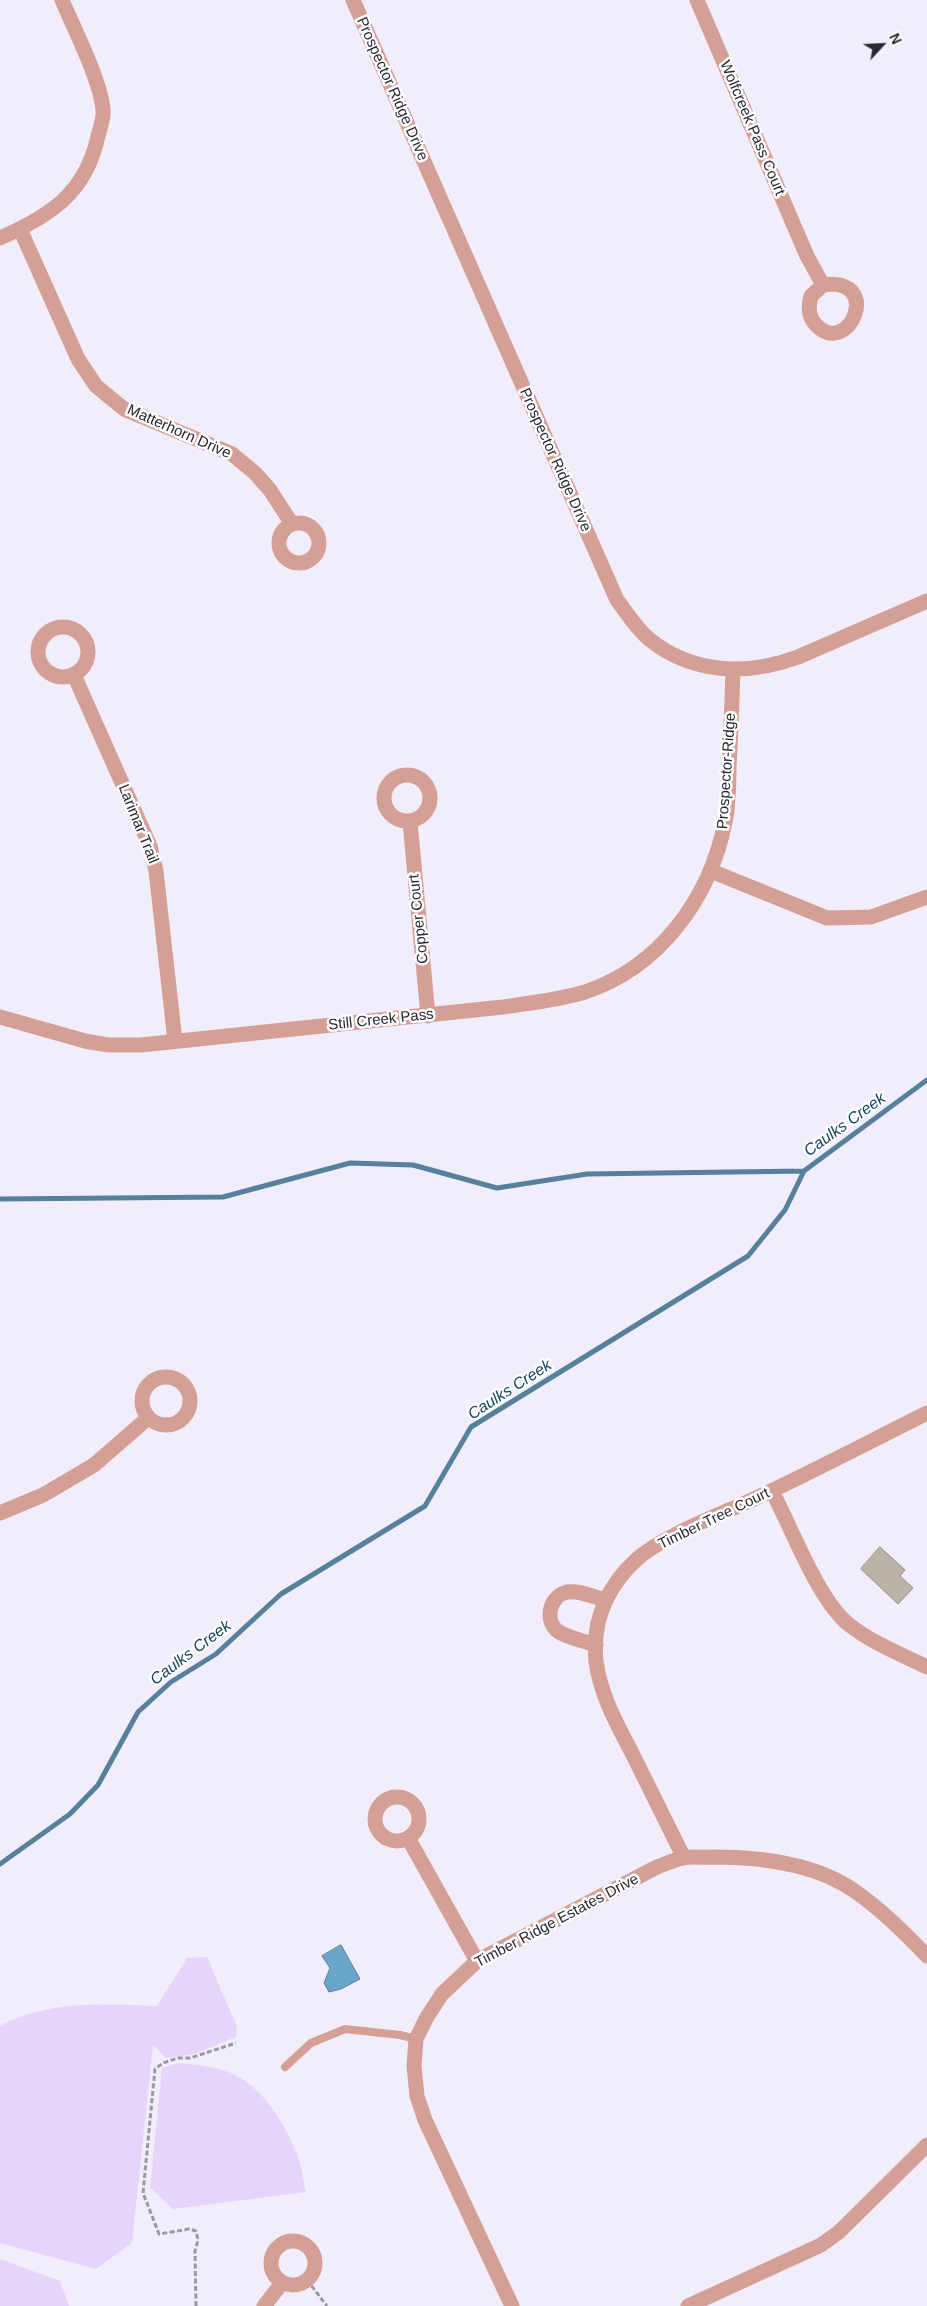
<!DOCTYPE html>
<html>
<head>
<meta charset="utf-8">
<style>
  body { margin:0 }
  #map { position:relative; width:927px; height:2306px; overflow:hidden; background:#f2edfa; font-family:Arial,sans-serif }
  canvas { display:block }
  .north { position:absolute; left:857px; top:20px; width:50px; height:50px; -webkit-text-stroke:4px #fdfcff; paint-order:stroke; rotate:65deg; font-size:14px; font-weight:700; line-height:20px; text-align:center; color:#2a282d }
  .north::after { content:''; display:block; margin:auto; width:18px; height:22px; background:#2a282d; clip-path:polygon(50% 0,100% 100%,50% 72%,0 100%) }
</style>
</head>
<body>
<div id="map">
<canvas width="927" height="2306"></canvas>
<div class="north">N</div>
</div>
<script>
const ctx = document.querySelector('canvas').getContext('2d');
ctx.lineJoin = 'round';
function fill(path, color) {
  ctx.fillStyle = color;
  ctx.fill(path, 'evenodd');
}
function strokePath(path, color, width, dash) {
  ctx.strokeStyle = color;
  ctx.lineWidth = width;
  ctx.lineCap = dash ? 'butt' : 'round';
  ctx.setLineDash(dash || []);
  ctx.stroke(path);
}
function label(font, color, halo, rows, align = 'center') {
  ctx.font = font + ' Arial,sans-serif';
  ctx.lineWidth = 5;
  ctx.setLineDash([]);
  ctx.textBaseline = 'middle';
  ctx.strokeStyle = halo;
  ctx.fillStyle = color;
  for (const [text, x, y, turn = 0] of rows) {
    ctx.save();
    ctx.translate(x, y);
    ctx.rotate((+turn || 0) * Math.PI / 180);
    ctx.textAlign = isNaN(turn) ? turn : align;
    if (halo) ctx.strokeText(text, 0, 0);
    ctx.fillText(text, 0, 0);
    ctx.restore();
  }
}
fill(new Path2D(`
  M 207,1957 L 237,2027 L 236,2037 L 194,2054 L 166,2058 L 153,2045 L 132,2243 L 96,2269 L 0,2243 L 0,2026 C 50,2000 102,2004 157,2006 L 187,1958 Z
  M 179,2063 C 196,2065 214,2066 231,2073 C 263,2087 285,2124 297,2154 C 302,2166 303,2180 306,2192 L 173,2209 L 150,2188 L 162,2068 Z
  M 0,2259 L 60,2281 L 69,2306 L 0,2306 Z`), '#e5d5fb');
const water = new Path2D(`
  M 341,1945 L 360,1979 L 341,1989 L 329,1992 L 324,1983 L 330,1968 L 322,1956 Z`);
fill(water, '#69a6ca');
strokePath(water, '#56809b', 1);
strokePath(new Path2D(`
  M 0,1199 L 223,1197 L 350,1163 L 413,1165 L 497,1188 L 587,1174 L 804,1171
  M 0,1864 L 70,1814 L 98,1785 L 138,1712 L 171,1682 L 216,1654 L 281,1594 L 425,1506 L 471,1427 L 748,1256 L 785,1210 L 804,1171 L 927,1080`), '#56809b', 5);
const building = new Path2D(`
  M 880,1547 L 905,1570 L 900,1576 L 913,1588 L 898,1604 L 861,1569 Z`);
fill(building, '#bcb3a8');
strokePath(building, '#978e84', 1);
strokePath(new Path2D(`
  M 307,2280 L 327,2306
  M 196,2306 L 195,2251 L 198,2240 L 196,2231 L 189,2229 L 159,2234 L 143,2193 L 155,2069 L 163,2063 L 178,2058 L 190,2058 L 236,2043`), '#9b98a1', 3, [5, 2.5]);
strokePath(new Path2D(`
  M 285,2067 L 311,2043 L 345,2029 L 400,2035 L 416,2039`), '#d49f95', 8);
strokePath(new Path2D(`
  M 353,0 L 617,600 C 627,613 636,628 649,639 C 692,674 747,676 798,657 L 927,601
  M 697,0 L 807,256 L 823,285 L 811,296 C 808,307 808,317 816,325 C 849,359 884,276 823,285
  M 20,229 L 78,359 L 96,386 L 124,409 L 232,454 L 255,473 L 270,490 L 292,524
  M 0,238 C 50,216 86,193 98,136 C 100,128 104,118 103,110 C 101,81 74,29 62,0
  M279 543a20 20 0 1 1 40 0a20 20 0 1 1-40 0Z
  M38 652a25 25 0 1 1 50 0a25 25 0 1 1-50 0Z
  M 74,675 L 150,846 L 156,871 L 175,1041
  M384 798a23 23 0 1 1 46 0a23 23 0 1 1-46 0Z
  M 410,822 L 428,1016
  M 711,871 L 827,918 L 871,917 L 927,897
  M 0,1017 L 85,1041 L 108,1045 L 141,1045 L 503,1007 C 530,1003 558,1000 585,992 C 660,967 710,898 725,822 C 729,804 729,784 729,765 C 731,733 732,702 733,670
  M142 1401a24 24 0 1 1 48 0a24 24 0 1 1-48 0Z
  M 772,1491 C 791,1527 817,1597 847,1623 C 870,1642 900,1654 927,1667
  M 0,1513 L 43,1495 L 94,1465 L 148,1418
  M 596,1645 C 584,1641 569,1638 559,1632 C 543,1621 550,1596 567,1592 C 579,1590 594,1597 605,1600
  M375 1819a22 22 0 1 1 44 0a22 22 0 1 1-44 0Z
  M 408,1838 L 477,1961
  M 684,1858 C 667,1823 649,1788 632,1753 C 617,1724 600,1694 596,1661 C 592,1621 607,1587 636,1560 C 662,1536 720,1515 754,1499 C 812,1472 869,1442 927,1413
  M271 2263a22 22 0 1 1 44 0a22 22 0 1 1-44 0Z
  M 264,2306 L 282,2283
  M 512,2306 L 425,2120 L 417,2096 L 414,2066 L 416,2039 L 427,2017 L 442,1994 L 477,1961 L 657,1867 C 665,1864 674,1860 682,1858 C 692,1856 703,1858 713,1857 C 761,1857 816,1863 856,1892 C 882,1910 905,1933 927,1956
  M 688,2306 L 821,2245 L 839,2232 L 927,2145`), '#d49f95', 15);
label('15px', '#2a282d', '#fdfcff', [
  ["Prospector Ridge Drive",392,89,66],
  ["Wolfcreek Pass Court",752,128,67],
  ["Matterhorn Drive",179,432,24],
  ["Prospector Ridge Drive",555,460,66],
  ["Prospector-Ridge",727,771,-86],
  ["Larimar Trail",138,824,68],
  ["Copper Court",419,919,-96],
  ["Still Creek Pass",381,1020,-6],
  ["Timber Tree Court",714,1519,-26],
  ["Timber Ridge Estates Drive",557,1921,-28]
]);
label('italic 16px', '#14455f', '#fdfcff', [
  ["Caulks Creek",845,1125,-36],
  ["Caulks Creek",510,1390,-33],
  ["Caulks Creek",191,1653,-37]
]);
</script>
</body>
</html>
